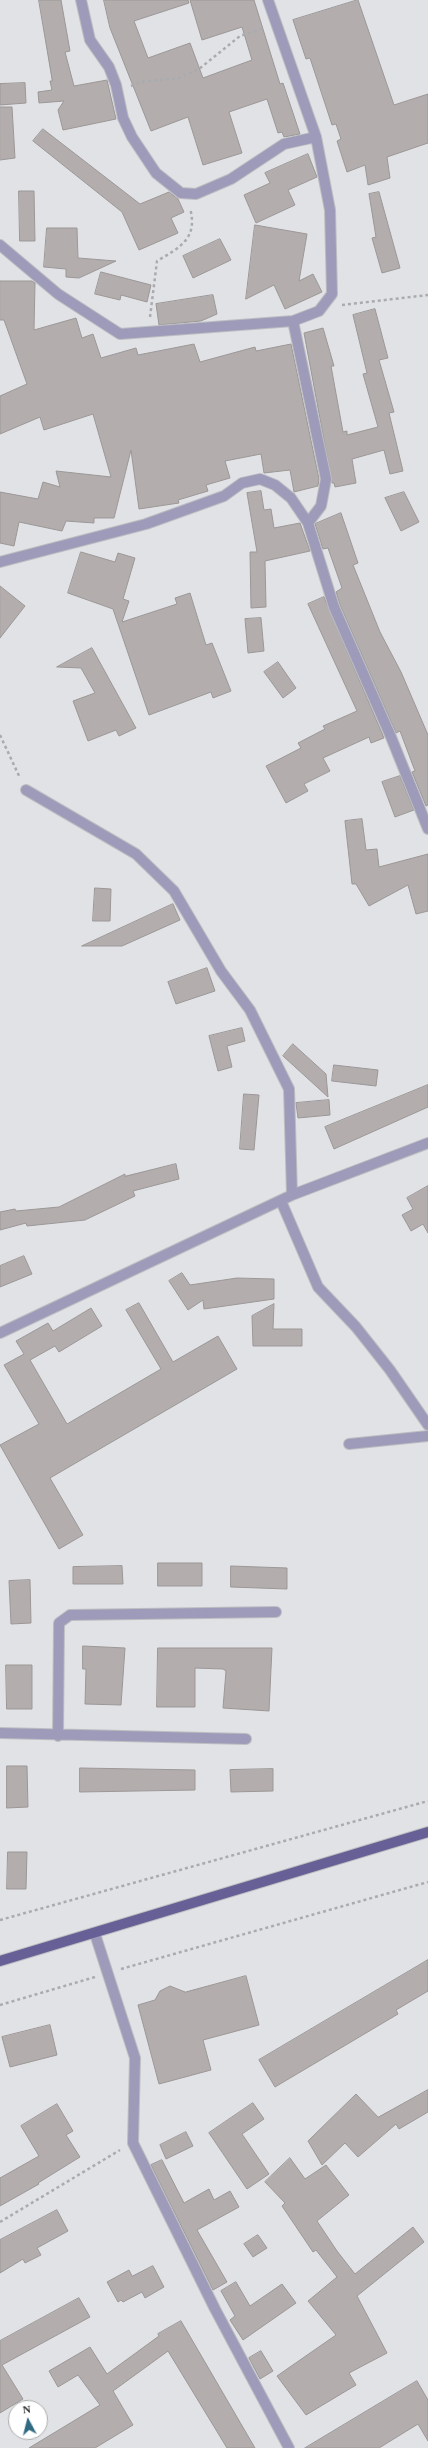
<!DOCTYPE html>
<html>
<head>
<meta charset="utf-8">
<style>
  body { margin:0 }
  #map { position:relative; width:428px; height:2448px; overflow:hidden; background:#e1e2e6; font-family:"Times New Roman",serif }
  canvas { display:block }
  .north { position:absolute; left:8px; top:2400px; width:40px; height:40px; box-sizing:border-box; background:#fff; border:1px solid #ababab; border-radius:50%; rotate:353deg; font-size:11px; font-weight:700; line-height:16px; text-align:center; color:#2c2c2e }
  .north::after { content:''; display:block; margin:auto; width:14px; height:18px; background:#306982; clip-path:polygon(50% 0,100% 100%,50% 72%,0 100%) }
</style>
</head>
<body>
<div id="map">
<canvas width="428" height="2448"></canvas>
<div class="north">N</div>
</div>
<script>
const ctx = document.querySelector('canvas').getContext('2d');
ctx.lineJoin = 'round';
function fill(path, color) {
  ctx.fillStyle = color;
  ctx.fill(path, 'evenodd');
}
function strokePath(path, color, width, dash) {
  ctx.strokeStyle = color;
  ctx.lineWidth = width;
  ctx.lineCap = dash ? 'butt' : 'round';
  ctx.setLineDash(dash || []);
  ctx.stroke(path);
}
const building = new Path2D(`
  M 39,0 L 61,0 L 70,51 L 65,52 L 74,86 L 107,80 L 116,119 L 63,130 L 58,110 L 64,101 L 39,103 L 38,92 L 52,90 L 50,81 L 52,81 Z
  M 104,0 L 188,0 L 189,3 L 134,21 L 148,58 L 190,43 L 203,78 L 252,60 L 242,27 L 202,40 L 190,0 L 254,0 L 280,84 L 283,83 L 300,134 L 284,137 L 282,132 L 278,133 L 267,99 L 229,112 L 242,153 L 203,165 L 188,117 L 151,131 L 110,28 Z
  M 358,0 L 394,105 L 428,94 L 428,143 L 387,157 L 390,178 L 368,185 L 365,165 L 347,172 L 337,141 L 341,139 L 336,124 L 332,125 L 310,58 L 306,59 L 293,20 Z
  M 25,83 L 26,103 L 0,105 L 0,84 Z
  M 0,107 L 12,107 L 15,158 L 0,160 Z
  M 43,129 L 140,204 L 169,192 L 178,199 L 184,212 L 171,218 L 178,233 L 139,250 L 122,212 L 33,141 Z
  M 308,154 L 317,177 L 288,190 L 295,205 L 256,223 L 244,195 L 270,183 L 265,173 Z
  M 19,191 L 34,191 L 35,241 L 20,241 Z
  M 379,192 L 400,268 L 382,273 L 372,238 L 376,237 L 369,194 Z
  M 255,225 L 307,234 L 299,281 L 313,274 L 322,292 L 285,309 L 274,285 L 246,299 Z
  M 47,228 L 77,228 L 78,258 L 116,261 L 79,278 L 66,277 L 66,269 L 44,267 Z
  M 220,239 L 231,260 L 193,278 L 183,256 Z
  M 101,272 L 151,285 L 147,302 L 121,295 L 120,300 L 95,294 Z
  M 0,281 L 32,281 L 35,283 L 34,330 L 76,318 L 82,338 L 93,334 L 101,358 L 136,348 L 138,355 L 194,344 L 200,362 L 255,347 L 256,351 L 291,344 L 319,479 L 318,486 L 294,492 L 290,470 L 264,473 L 261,454 L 225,461 L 230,478 L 206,485 L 208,491 L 178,500 L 179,503 L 139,509 L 131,450 L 114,518 L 94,518 L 94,523 L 66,521 L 62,531 L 19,522 L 14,546 L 0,543 L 0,492 L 38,499 L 43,482 L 60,487 L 56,471 L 111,477 L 93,414 L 44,430 L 40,417 L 0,434 L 0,396 L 27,384 L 4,320 L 0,320 Z
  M 213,295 L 217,314 L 201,321 L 159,325 L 156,304 Z
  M 375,309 L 388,358 L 379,360 L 394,412 L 389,413 L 403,471 L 390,474 L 384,450 L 352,459 L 356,483 L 335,487 L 334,483 L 332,483 L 304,333 L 323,328 L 334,366 L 331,366 L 343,432 L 347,431 L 347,435 L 378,427 L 363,374 L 367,373 L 353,315 Z
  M 261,491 L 264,510 L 271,509 L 274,528 L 300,523 L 310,551 L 265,561 L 266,607 L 251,608 L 250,552 L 257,552 L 247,493 Z
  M 404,492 L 419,522 L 401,531 L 385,498 Z
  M 341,513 L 358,563 L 353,565 L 380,632 L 401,672 L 428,735 L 428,805 L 426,806 L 412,772 L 415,771 L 400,731 L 396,733 L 340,605 L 336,592 L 342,588 L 328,548 L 323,549 L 315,524 Z
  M 81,552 L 115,562 L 118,553 L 135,558 L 123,599 L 129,601 L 122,622 L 177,604 L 175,598 L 190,593 L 206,645 L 212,643 L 231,691 L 213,698 L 211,692 L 149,715 L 113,609 L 68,593 Z
  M 0,586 L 25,606 L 0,638 Z
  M 324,597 L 384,738 L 371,743 L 369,737 L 323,758 L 330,771 L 304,784 L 308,791 L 286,803 L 266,766 L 301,748 L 298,743 L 325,729 L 323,726 L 357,711 L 308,604 Z
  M 261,618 L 264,651 L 248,653 L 245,619 Z
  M 92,648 L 136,728 L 119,736 L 116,730 L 88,741 L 73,701 L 95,693 L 81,668 L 57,667 Z
  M 278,662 L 296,688 L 283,698 L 264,672 Z
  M 400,776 L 414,810 L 395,817 L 382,782 Z
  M 362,819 L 366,850 L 377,849 L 379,867 L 428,854 L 428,911 L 416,914 L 408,885 L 369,906 L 356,884 L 352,884 L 345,821 Z
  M 95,888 L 111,889 L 110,921 L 93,921 Z
  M 173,904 L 180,920 L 122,946 L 82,946 Z
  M 207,968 L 215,991 L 176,1004 L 168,982 Z
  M 242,1028 L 245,1041 L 227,1046 L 232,1067 L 218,1071 L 209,1036 Z
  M 293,1044 L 326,1074 L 328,1097 L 283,1056 Z
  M 334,1065 L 378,1070 L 376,1086 L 332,1081 Z
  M 428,1085 L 428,1107 L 334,1149 L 325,1127 Z
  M 244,1094 L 259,1095 L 254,1150 L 240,1149 Z
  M 329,1100 L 330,1115 L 298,1118 L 296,1103 Z
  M 176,1164 L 179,1179 L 133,1191 L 135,1196 L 85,1220 L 27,1226 L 26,1223 L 0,1230 L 0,1212 L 15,1209 L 16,1211 L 59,1207 L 125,1174 L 125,1176 Z
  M 428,1186 L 428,1233 L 423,1224 L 411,1231 L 402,1215 L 413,1209 L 407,1198 Z
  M 24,1256 L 32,1274 L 0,1287 L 0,1266 Z
  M 182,1273 L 190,1285 L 237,1278 L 274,1279 L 274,1299 L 204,1309 L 203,1300 L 188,1310 L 169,1281 Z
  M 139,1303 L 173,1362 L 218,1336 L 237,1369 L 50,1478 L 83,1535 L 59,1549 L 0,1445 L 39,1424 L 4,1365 L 24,1354 L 16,1341 L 48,1323 L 53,1331 L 91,1308 L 102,1326 L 59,1352 L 55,1346 L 30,1360 L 67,1424 L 161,1369 L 126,1310 Z
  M 274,1304 L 273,1329 L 302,1329 L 302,1346 L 253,1346 L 252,1316 Z
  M 158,1563 L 202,1563 L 202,1586 L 158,1586 Z
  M 122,1566 L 123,1584 L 73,1584 L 73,1567 Z
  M 231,1566 L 287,1568 L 287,1589 L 231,1587 Z
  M 30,1580 L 31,1623 L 11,1624 L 9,1581 Z
  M 83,1646 L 125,1648 L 121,1705 L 85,1704 L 86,1669 L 83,1669 Z
  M 158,1648 L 272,1648 L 269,1711 L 223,1708 L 226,1671 L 223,1669 L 195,1668 L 195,1707 L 157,1707 Z
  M 6,1665 L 32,1665 L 32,1709 L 7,1709 Z
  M 7,1766 L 27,1766 L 28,1807 L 7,1808 Z
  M 80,1768 L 195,1770 L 195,1790 L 80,1792 Z
  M 273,1769 L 273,1791 L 231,1792 L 230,1770 Z
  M 8,1852 L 27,1852 L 26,1889 L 7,1889 Z
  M 428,1960 L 428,1991 L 396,2010 L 398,2014 L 275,2087 L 259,2060 Z
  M 246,1976 L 259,2025 L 203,2040 L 211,2070 L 159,2084 L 138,2005 L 155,2000 L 160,1991 L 170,1986 L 185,1992 Z
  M 50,2025 L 57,2055 L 10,2067 L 2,2037 Z
  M 428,2090 L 428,2112 L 399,2129 L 396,2124 L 358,2157 L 345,2143 L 322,2165 L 308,2141 L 356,2094 L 378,2117 Z
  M 253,2103 L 264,2119 L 242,2134 L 269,2174 L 247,2189 L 209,2133 Z
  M 57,2104 L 73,2131 L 66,2135 L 80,2157 L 38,2183 L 39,2184 L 0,2206 L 0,2178 L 39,2156 L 21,2126 Z
  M 186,2132 L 193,2146 L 166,2159 L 160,2145 Z
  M 290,2158 L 305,2179 L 326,2165 L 349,2195 L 317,2221 L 337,2251 L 355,2274 L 413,2227 L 424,2242 L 357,2296 L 387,2353 L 349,2373 L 356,2385 L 306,2415 L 277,2376 L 336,2335 L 308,2301 L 337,2277 L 316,2250 L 313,2252 L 282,2206 L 285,2203 L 265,2182 Z
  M 162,2160 L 184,2203 L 209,2189 L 214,2200 L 230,2191 L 239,2207 L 197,2230 L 227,2282 L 213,2290 L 151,2165 Z
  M 57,2210 L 68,2231 L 37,2248 L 41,2255 L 25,2263 L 23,2259 L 0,2273 L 0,2240 Z
  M 258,2235 L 267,2248 L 253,2257 L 244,2244 Z
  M 153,2266 L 164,2287 L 145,2298 L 142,2292 L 123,2302 L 121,2300 L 118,2302 L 107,2282 L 129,2270 L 132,2276 Z
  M 236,2282 L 250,2306 L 282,2284 L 296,2303 L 243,2340 L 230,2320 L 235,2316 L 221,2291 Z
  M 79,2298 L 90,2317 L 2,2365 L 23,2399 L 0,2413 L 0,2341 Z
  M 181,2321 L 255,2448 L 227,2448 L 168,2351 L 113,2391 L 133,2425 L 95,2448 L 29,2448 L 100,2405 L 78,2375 L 58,2387 L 49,2371 L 90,2347 L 107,2374 L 159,2336 L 158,2334 Z
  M 261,2351 L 273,2371 L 260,2379 L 249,2358 Z
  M 417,2381 L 428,2400 L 428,2441 L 418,2424 L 379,2448 L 305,2448 Z`);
fill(building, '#b3aead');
strokePath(building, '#9c9797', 1);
const minor = new Path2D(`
  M 81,0 L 90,40 L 109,67 L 116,85 L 123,118 L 132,137 L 156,173 L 181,193 L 196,194 L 231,179 L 284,144 L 316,137
  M 0,245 L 58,294 L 120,334 L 293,321 L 319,311 L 332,294 L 330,210 L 316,137 L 268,0
  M 293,321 L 326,479 L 321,506 L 308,523 L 334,607 L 391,737 L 428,829
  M 0,562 L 146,524 L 224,496 L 242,483 L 260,479 L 275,485 L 291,498 L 308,523
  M 26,790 L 136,854 L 174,891 L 221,971 L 250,1010 L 289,1089 L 292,1195
  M 281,1201 L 318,1287 L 356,1327 L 390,1370 L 428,1425
  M 0,1333 L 292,1195 L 428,1143
  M 349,1444 L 428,1436
  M 0,1733 L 246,1739
  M 58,1736 L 59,1623 L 70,1615 L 276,1612
  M 95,1934 L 135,2058 L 133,2143 L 215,2309 L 289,2448`);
const primary = new Path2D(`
  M 0,1961 L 428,1832`);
strokePath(minor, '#bdbec1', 12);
strokePath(primary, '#bdbec1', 12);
strokePath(new Path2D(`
  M 131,86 L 140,82 L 179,78 L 199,69 L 240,36 L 264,28
  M 342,305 L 428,295
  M 150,317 L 157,261 C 181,247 198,238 190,208
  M 0,735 L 20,778
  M 0,1920 L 428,1801
  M 121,1969 L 428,1882
  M 0,2005 L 95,1977
  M 0,2222 L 120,2150`), '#aaabae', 2.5, [3, 3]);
strokePath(minor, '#9e9bba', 10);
strokePath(primary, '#666096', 10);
</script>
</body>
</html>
